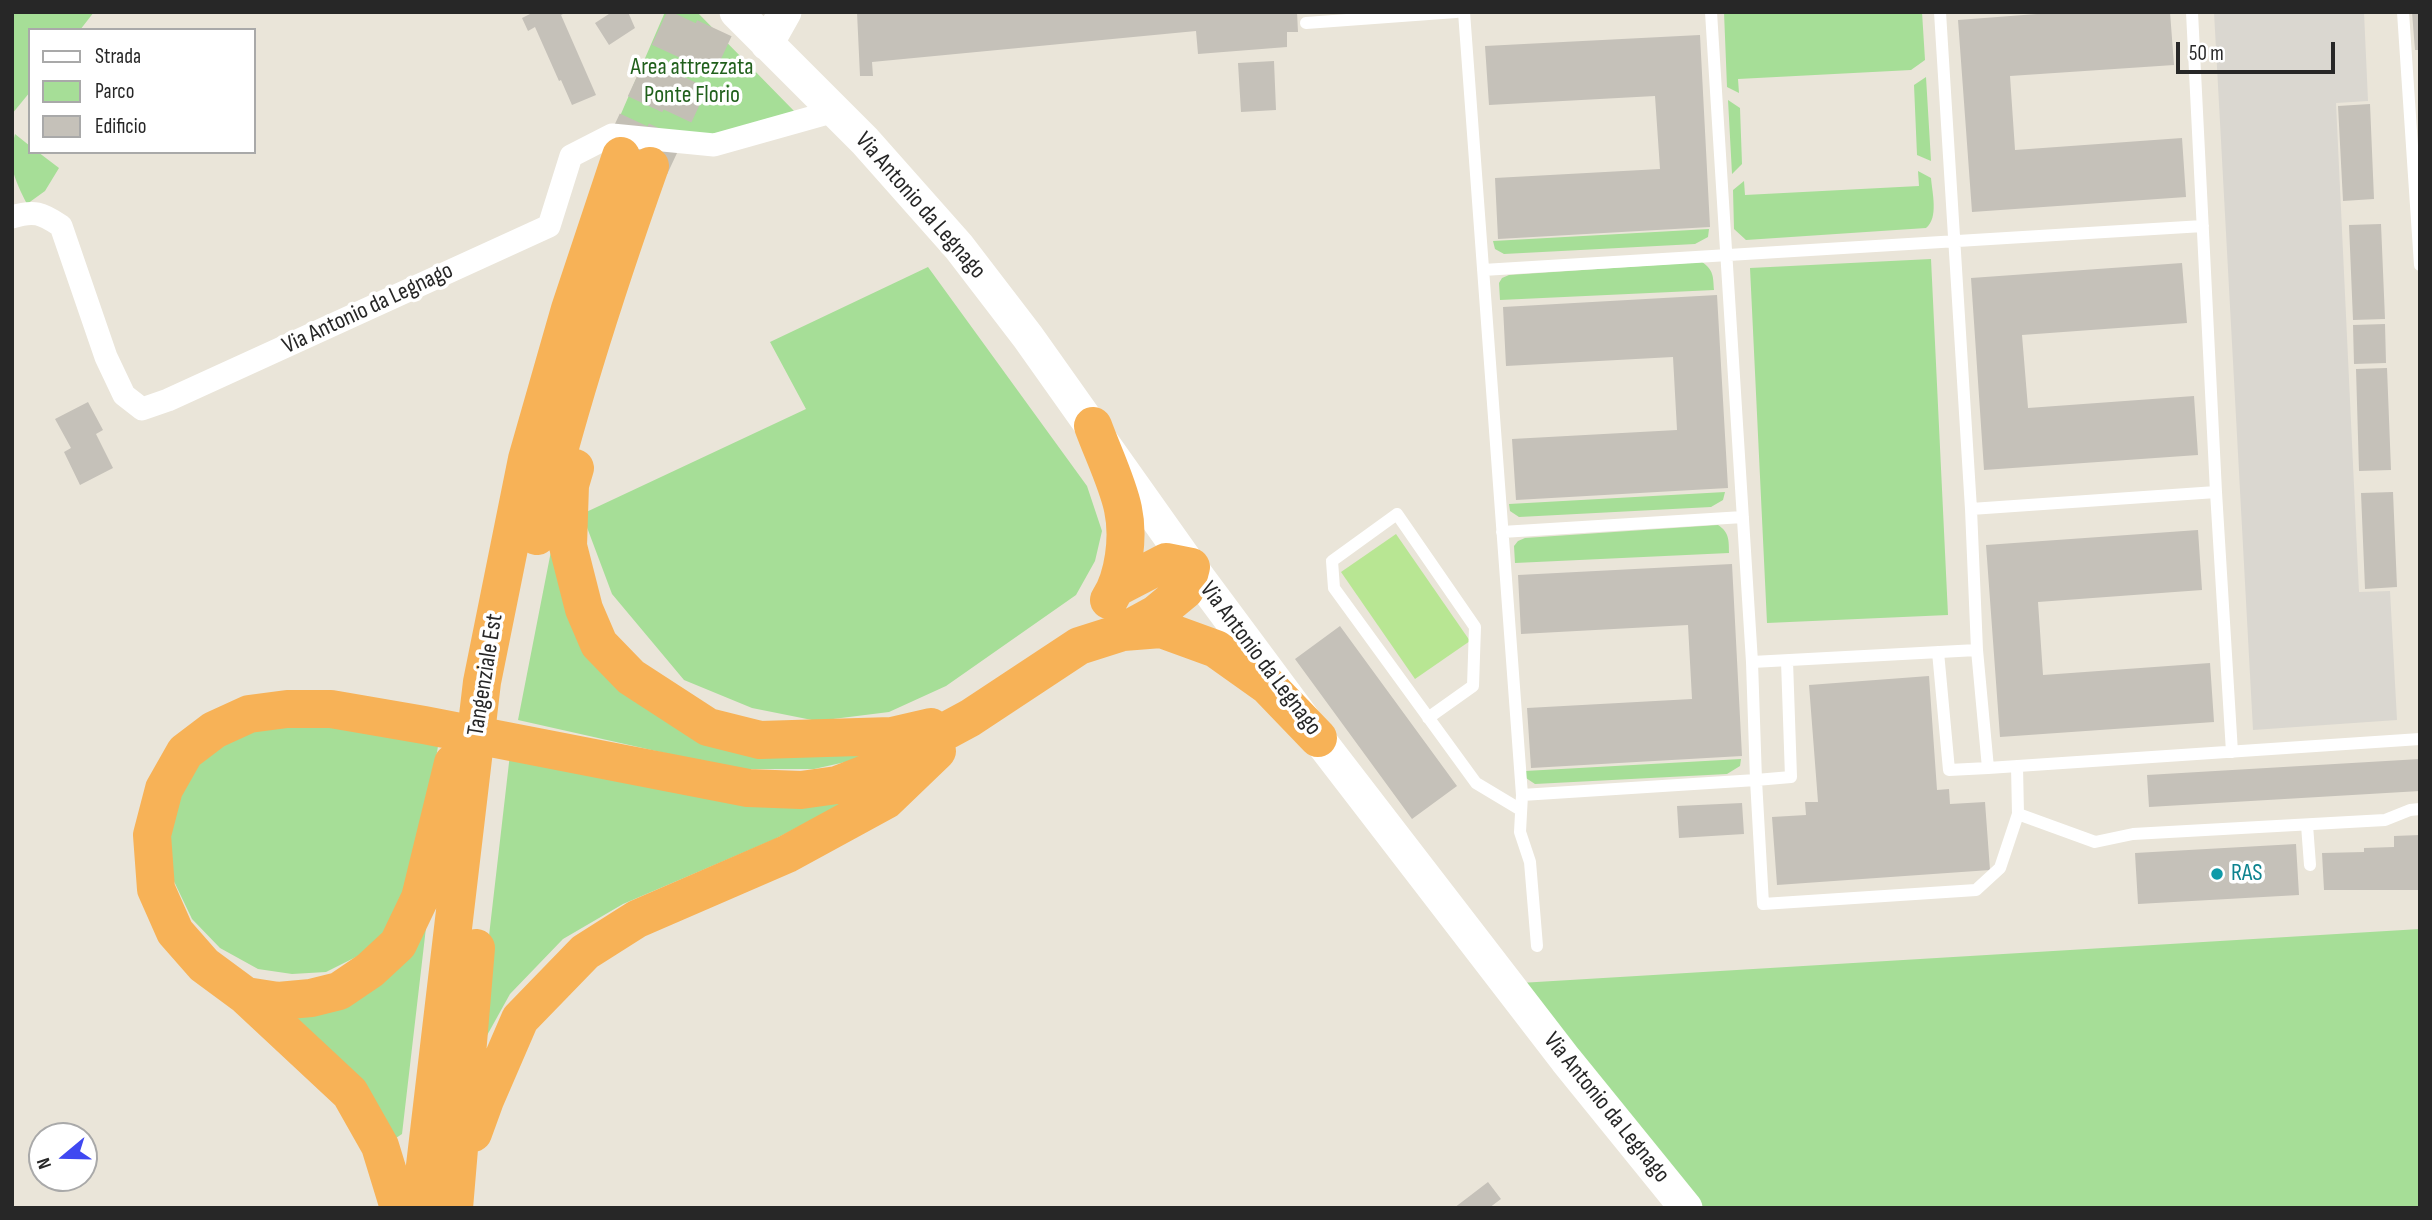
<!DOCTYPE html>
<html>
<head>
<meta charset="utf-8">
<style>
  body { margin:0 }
  #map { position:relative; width:2432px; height:1220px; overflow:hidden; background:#eae5d9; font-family:"Sofia Sans Condensed",sans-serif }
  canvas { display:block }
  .frame { position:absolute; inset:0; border:14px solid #272727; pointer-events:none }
  .legend { position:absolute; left:28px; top:28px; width:228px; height:126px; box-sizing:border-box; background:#fff; border:2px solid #a9a9a9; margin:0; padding:9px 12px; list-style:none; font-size:21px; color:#272727 }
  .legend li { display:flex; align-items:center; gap:14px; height:35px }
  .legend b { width:35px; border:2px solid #a9a9a9 }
  .north { position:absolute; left:28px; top:1122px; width:70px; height:70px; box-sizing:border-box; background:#fff; border:2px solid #a9a9a9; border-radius:50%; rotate:251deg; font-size:19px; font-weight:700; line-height:28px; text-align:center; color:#272727 }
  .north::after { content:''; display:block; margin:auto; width:24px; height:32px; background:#3f48f1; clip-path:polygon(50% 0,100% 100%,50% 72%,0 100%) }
  .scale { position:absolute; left:2176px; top:42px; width:159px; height:32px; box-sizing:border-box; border:4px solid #272727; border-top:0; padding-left:9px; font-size:21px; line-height:24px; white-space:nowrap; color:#272727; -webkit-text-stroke:5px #fff; paint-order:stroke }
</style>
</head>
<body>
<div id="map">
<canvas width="2432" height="1220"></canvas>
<div class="frame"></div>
<ul class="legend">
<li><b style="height:9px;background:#fff"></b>Strada</li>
<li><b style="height:19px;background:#a6de97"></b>Parco</li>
<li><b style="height:19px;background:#c5c1b9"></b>Edificio</li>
</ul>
<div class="north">N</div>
<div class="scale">50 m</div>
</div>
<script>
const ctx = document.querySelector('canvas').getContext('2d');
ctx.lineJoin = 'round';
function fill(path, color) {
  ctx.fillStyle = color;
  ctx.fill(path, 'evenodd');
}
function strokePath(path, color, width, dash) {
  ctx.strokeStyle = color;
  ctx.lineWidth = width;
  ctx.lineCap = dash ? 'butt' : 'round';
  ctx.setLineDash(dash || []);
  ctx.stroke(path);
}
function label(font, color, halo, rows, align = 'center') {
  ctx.font = font + ' "Sofia Sans Condensed",sans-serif';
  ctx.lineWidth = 7;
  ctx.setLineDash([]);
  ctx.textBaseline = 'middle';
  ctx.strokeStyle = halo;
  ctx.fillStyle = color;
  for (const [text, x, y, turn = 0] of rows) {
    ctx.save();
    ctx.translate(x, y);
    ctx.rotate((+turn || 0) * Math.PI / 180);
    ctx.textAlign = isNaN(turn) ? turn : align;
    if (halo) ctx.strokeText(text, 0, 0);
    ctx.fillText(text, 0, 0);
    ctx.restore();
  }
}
fill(new Path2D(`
  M 12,12 L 94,12 L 80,30 L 30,30 L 30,92 L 12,114 Z
  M 665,12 L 697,12 L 795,112 L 716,137 L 614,130 Z
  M 1724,12 L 1922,12 L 1925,60 L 1911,70 L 1738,79 L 1739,93 L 1727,87 Z
  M 1926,77 L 1931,161 L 1917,155 L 1914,85 Z
  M 1728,100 L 1740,108 L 1742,164 L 1732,174 Z
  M 15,134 L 30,146 L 30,152 L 38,152 L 59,168 L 45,191 L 27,204 C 14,178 7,164 15,134 Z
  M 1918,171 L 1931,178 C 1932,192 1939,218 1926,228 L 1746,240 L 1734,229 L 1733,190 L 1744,181 L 1745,195 L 1919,186 Z
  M 1709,229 L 1708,237 L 1695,244 L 1504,254 L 1495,249 L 1493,241 Z
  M 1931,259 L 1948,615 L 1767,623 L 1750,268 Z
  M 1702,262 C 1714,270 1713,277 1714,290 L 1500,300 L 1499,283 L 1502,278 L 1509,275 Z
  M 928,267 L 1087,486 L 1102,531 L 1095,561 L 1076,595 L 946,686 L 889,712 L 817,721 L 752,708 L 684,680 L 612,594 L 582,514 L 806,409 L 770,342 Z
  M 1725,492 L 1723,500 L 1711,507 L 1519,517 L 1510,511 L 1509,504 Z
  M 1718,525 C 1729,532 1729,540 1729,553 L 1515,563 L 1514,546 L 1518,541 L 1525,538 Z
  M 552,546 L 626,695 L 857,751 L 859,759 L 814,769 L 736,769 L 518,720 Z
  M 290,717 L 439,740 L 416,882 L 398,922 L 368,951 L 326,972 L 292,974 L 258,969 L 220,948 L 192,919 L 170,873 L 167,832 L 182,779 L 209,748 Z
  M 510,754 L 863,793 L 775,839 L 623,904 L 563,939 L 510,994 L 475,1057 Z
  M 1741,759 L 1740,766 L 1727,774 L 1535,784 L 1526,778 L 1525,771 Z
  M 427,919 L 402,1134 L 396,1138 L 270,1001 L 303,1002 Z
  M 2420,929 L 2420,1208 L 1697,1208 L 1520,983 Z`), '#a6de97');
fill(new Path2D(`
  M 1396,534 L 1470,641 L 1415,679 L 1341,572 Z`), '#b8e693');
fill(new Path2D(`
  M 2214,12 L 2364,12 L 2368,101 L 2336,103 L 2359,592 L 2390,591 L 2397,720 L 2253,730 Z`), '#dad7d0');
fill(new Path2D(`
  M 534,12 L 567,12 L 561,15 L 596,95 L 572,105 L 561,80 L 559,81 L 535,27 L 528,31 L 522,18 Z
  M 612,12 L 628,12 L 635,28 L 609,45 L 595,23 Z
  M 857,12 L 1297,12 L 1298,32 L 1287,32 L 1287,47 L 1198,54 L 1196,31 L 872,62 L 873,76 L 860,76 Z
  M 2063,12 L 2170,12 L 2174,65 L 2010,76 L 2015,150 L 2182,138 L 2186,197 L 1972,212 L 1958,20 Z
  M 2412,12 L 2420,12 L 2420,50 L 2415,50 Z
  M 1700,35 L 1710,227 L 1498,239 L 1495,178 L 1660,169 L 1655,96 L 1489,105 L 1485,46 Z
  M 1274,61 L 1276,110 L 1241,112 L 1238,63 Z
  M 2370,104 L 2374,199 L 2343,201 L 2338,106 Z
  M 2381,224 L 2385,319 L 2353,320 L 2349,225 Z
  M 2182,263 L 2187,323 L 2022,335 L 2028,408 L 2194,396 L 2198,455 L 1984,470 L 1971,278 Z
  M 1717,295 L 1728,488 L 1516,500 L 1512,439 L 1677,430 L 1673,357 L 1506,366 L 1503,307 Z
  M 2385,324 L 2386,363 L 2354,364 L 2353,325 Z
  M 2387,368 L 2391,470 L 2359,471 L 2356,369 Z
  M 88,402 L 103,430 L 96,434 L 113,468 L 80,485 L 64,452 L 71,448 L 55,419 Z
  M 2393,492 L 2397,587 L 2365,589 L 2361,493 Z
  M 2198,530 L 2202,590 L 2038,602 L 2043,675 L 2210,663 L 2214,722 L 2000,737 L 1986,545 Z
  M 1732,564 L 1742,756 L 1531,768 L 1527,708 L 1692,699 L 1688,625 L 1521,634 L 1518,575 Z
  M 1340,626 L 1457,786 L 1412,819 L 1295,659 Z
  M 1929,676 L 1937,790 L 1949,789 L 1950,804 L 1985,802 L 1990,870 L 1777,885 L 1772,817 L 1806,815 L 1805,802 L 1818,802 L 1809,685 Z
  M 2420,759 L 2420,791 L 2149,807 L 2147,775 Z
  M 1742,803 L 1744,834 L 1679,838 L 1677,806 Z
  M 2420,835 L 2420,890 L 2324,890 L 2322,853 L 2364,852 L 2364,848 L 2394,847 L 2394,836 Z
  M 2296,844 L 2299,895 L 2138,904 L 2135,853 Z
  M 1488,1182 L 1501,1199 L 1489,1208 L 1454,1208 Z`), '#c5c1b9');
strokePath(new Path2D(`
  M 621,156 L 688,12
  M 650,166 L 722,12`), '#c3bfb5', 38, [38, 19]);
strokePath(new Path2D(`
  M 1464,12 L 1522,795 L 1520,832 L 1530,862 L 1537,946
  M 1711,12 L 1752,662 L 1756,780 L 1791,777 L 1787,661
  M 2192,12 L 2216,492 L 2232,752
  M 2403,12 L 2420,265
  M 1306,23 L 1456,12
  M 1483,270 L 2203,226
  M 1971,509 L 2216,492
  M 1502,532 L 1743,517
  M 1938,652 L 1949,770 L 1988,768 L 1977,650 L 1971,509 L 1940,12
  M 1752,662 L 1977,650
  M 1428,718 L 1473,686 L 1475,627 L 1397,514 L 1332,561 L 1334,588 L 1476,783 L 1521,810
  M 1988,768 L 2420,739
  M 1522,795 L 1756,780 L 1763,904 L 1976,890 L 2000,868 L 2018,814 L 2017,766
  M 2018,814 L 2095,842 L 2133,834 L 2385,820 L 2410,810 L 2420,809
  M 2307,825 L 2310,865`), '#fff', 12);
strokePath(new Path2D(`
  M 12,217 C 34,210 42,213 61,226 L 106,357 L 124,395 L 142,409 L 168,400 L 549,226 L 571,156 L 612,135 L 714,145 L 835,111`), '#fff', 23);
strokePath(new Path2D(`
  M 736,12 L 865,141 L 959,247 L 1028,337 L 1191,567 L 1318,738 L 1566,1060 L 1686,1208
  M 767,44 L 785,12`), '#fff', 33);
strokePath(new Path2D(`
  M 1093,426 C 1102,451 1118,484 1123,509 C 1129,537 1124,577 1109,600
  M 575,468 L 570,485 L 568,546 L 584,609 L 599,644 L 631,677 L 708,727 L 760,740 L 892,736 L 931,727
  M 537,536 C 567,410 607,287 650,166
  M 1123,632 L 1161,629 L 1216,649 L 1268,686 L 1318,738
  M 246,996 L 278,1001 L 311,998 L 339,991 L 370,970 L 398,944 L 420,898 L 453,763
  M 473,1133 L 485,1100 L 520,1019 L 585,952 L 637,919 L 787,854 L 886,800 L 937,751
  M 399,1208 L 380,1146 L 350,1093 L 246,996 L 204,965 L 175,932 L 156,889 L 152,835 L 164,789 L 185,752 L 214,730 L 249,714 L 287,709 L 331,709 L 424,725 L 748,788 L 801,790 L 837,785 L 868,773 L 970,718 L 1079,646 L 1123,632 L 1156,614 L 1185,590 L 1191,567 L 1166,562 L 1116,588
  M 420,1208 L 482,682 L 527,459 L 570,309 L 621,156
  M 454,1208 L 476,948`), '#f7b257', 38);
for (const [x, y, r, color] of [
  [2217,874,7,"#0f9aa8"]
]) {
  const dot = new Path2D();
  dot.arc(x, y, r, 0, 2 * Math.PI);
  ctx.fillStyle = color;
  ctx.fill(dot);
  strokePath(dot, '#fff', 2.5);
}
label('24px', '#21601c', '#fff', [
  ["Area attrezzata",692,68],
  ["Ponte Florio",692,96]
]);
label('24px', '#272727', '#fff', [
  ["Via Antonio da Legnago",920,206,49],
  ["Via Antonio da Legnago",368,309,-25],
  ["Via Antonio da Legnago",1260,659,53],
  ["Tangenziale Est",486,675,-81],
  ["Via Antonio da Legnago",1606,1108,51]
]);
label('24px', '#0d838f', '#fff', [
  ["RAS",2231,874]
], 'left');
</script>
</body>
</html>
